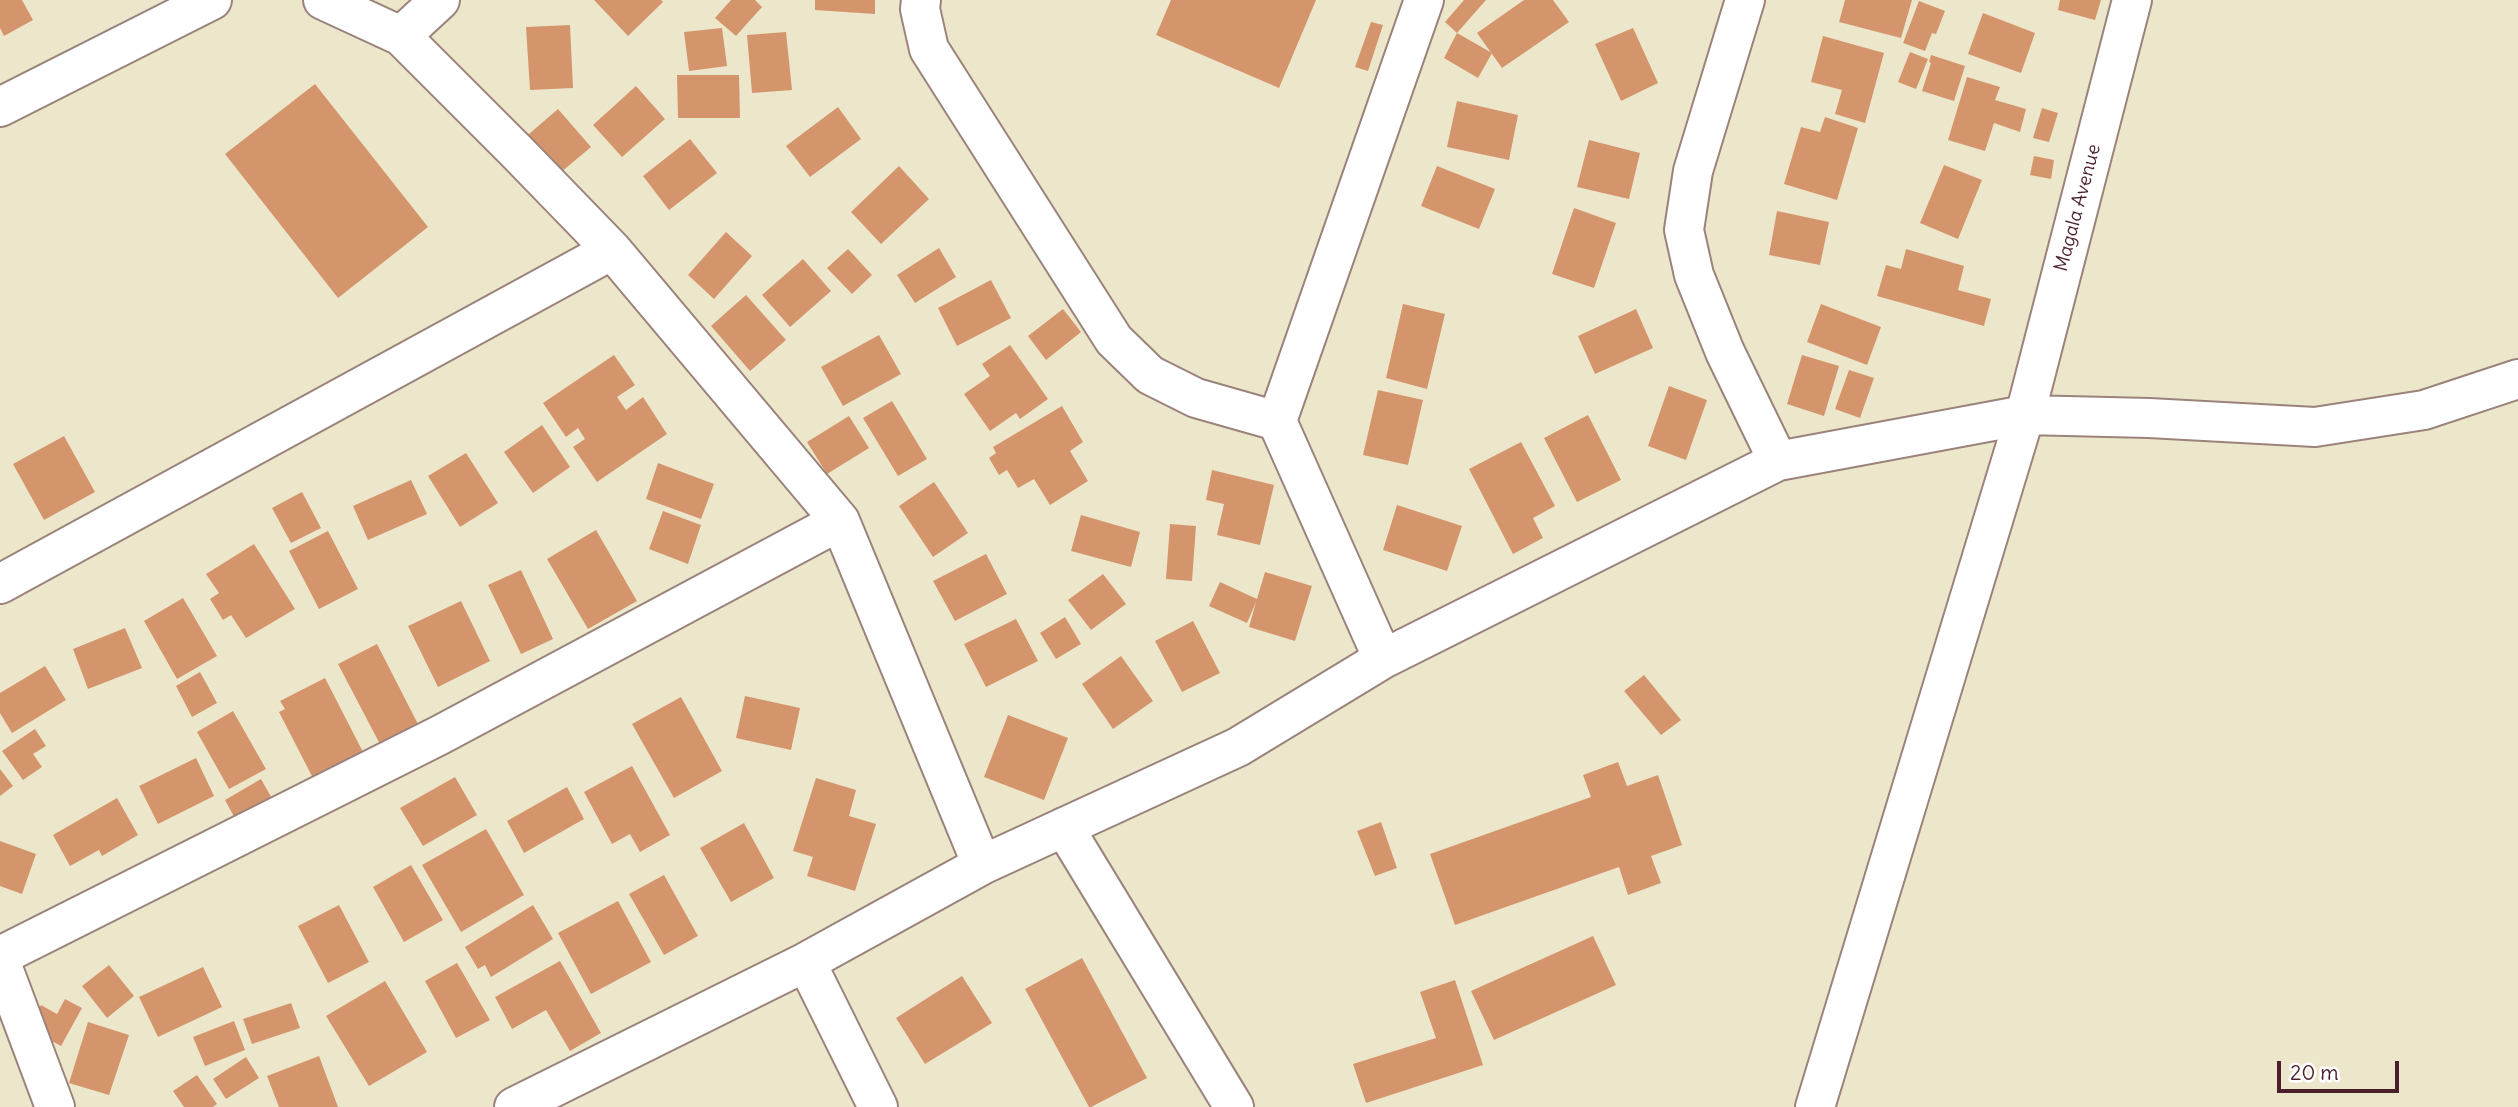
<!DOCTYPE html>
<html>
<head>
<meta charset="utf-8">
<style>
  body { margin:0 }
  #map { position:relative; width:2518px; height:1107px; overflow:hidden; background:#ece7cb; font-family:Delius,sans-serif }
  canvas { display:block }
  .scale { position:absolute; left:2277px; top:1061px; width:122px; height:32px; box-sizing:border-box; border:4px solid #4a1f2b; border-top:0; padding-left:9px; font-size:21px; line-height:24px; white-space:nowrap; color:#4a1f2b; -webkit-text-stroke:5px #fff; paint-order:stroke }
</style>
</head>
<body>
<div id="map">
<canvas width="2518" height="1107"></canvas>
<div class="scale">20 m</div>
</div>
<script>
const ctx = document.querySelector('canvas').getContext('2d');
ctx.lineJoin = 'round';
function fill(path, color) {
  ctx.fillStyle = color;
  ctx.fill(path, 'evenodd');
}
function strokePath(path, color, width, dash) {
  ctx.strokeStyle = color;
  ctx.lineWidth = width;
  ctx.lineCap = dash ? 'butt' : 'round';
  ctx.setLineDash(dash || []);
  ctx.stroke(path);
}
function label(font, color, halo, rows, align = 'center') {
  ctx.font = font + ' Delius,sans-serif';
  ctx.lineWidth = 5;
  ctx.setLineDash([]);
  ctx.textBaseline = 'middle';
  ctx.strokeStyle = halo;
  ctx.fillStyle = color;
  for (const [text, x, y, turn = 0] of rows) {
    ctx.save();
    ctx.translate(x, y);
    ctx.rotate((+turn || 0) * Math.PI / 180);
    ctx.textAlign = isNaN(turn) ? turn : align;
    if (halo) ctx.strokeText(text, 0, 0);
    ctx.fillText(text, 0, 0);
    ctx.restore();
  }
}
fill(new Path2D(`
  M 0,0 L 22,0 L 33,20 L 4,36 L 0,28 Z
  M 594,0 L 661,0 L 663,2 L 628,36 Z
  M 731,0 L 755,0 L 762,7 L 736,36 L 715,18 Z
  M 815,0 L 875,0 L 875,14 L 815,10 Z
  M 1171,0 L 1316,0 L 1279,88 L 1156,35 Z
  M 1464,0 L 1486,0 L 1457,33 L 1445,22 Z
  M 1524,0 L 1553,0 L 1569,22 L 1502,68 L 1477,33 Z
  M 1845,0 L 1912,0 L 1901,38 L 1839,22 Z
  M 2060,0 L 2101,0 L 2095,20 L 2058,10 Z
  M 1919,1 L 1945,11 L 1936,34 L 1932,33 L 1925,51 L 1903,43 Z
  M 1983,13 L 2035,33 L 2021,73 L 1968,54 Z
  M 1371,22 L 1383,25 L 1368,71 L 1355,67 Z
  M 570,25 L 573,88 L 530,90 L 526,27 Z
  M 722,28 L 727,66 L 689,71 L 684,32 Z
  M 1633,28 L 1658,83 L 1621,101 L 1595,44 Z
  M 786,32 L 792,90 L 752,93 L 747,35 Z
  M 1457,33 L 1492,53 L 1478,78 L 1444,58 Z
  M 1823,36 L 1884,53 L 1865,123 L 1835,114 L 1842,90 L 1811,82 Z
  M 1910,52 L 1928,59 L 1916,89 L 1898,82 Z
  M 1931,55 L 1965,66 L 1954,101 L 1922,91 L 1931,63 L 1929,62 Z
  M 677,75 L 739,75 L 740,118 L 678,118 Z
  M 1967,77 L 2000,87 L 1995,100 L 2026,109 L 2020,132 L 1994,123 L 1985,151 L 1948,140 Z
  M 315,84 L 428,227 L 338,298 L 225,154 Z
  M 636,86 L 665,119 L 622,157 L 593,125 Z
  M 1457,101 L 1518,115 L 1509,160 L 1447,147 Z
  M 838,107 L 861,139 L 810,177 L 786,146 Z
  M 2042,108 L 2058,113 L 2049,142 L 2033,138 Z
  M 558,109 L 591,147 L 554,178 L 522,140 Z
  M 1825,117 L 1858,128 L 1837,200 L 1784,184 L 1801,127 L 1820,132 Z
  M 690,139 L 717,173 L 669,210 L 643,176 Z
  M 1589,140 L 1640,153 L 1629,199 L 1577,187 Z
  M 2034,156 L 2054,160 L 2051,179 L 2030,175 Z
  M 1944,165 L 1982,180 L 1958,239 L 1920,223 Z
  M 899,166 L 929,199 L 881,244 L 851,212 Z
  M 1437,166 L 1495,189 L 1479,229 L 1421,206 Z
  M 1574,208 L 1616,223 L 1594,288 L 1552,274 Z
  M 1777,211 L 1829,222 L 1820,265 L 1769,255 Z
  M 726,232 L 752,256 L 714,299 L 688,275 Z
  M 939,248 L 956,277 L 915,303 L 897,275 Z
  M 848,249 L 872,275 L 852,294 L 827,268 Z
  M 1906,249 L 1964,266 L 1958,290 L 1991,299 L 1984,326 L 1877,296 L 1886,265 L 1901,269 Z
  M 803,259 L 831,291 L 790,327 L 762,295 Z
  M 991,280 L 1011,318 L 957,346 L 938,308 Z
  M 746,295 L 786,340 L 750,371 L 711,326 Z
  M 1403,304 L 1445,314 L 1427,389 L 1386,378 Z
  M 1821,304 L 1881,327 L 1867,365 L 1807,342 Z
  M 1063,309 L 1081,332 L 1046,360 L 1028,336 Z
  M 1636,309 L 1653,348 L 1595,374 L 1578,336 Z
  M 879,335 L 901,374 L 843,406 L 821,367 Z
  M 1010,345 L 1048,399 L 1020,419 L 1016,413 L 990,431 L 964,394 L 990,376 L 982,364 Z
  M 614,355 L 635,385 L 617,397 L 626,410 L 643,397 L 667,434 L 597,482 L 573,447 L 585,439 L 578,428 L 566,437 L 543,403 Z
  M 1802,355 L 1839,366 L 1824,416 L 1787,404 Z
  M 1849,370 L 1874,378 L 1860,418 L 1835,409 Z
  M 1669,386 L 1707,400 L 1686,460 L 1648,446 Z
  M 1378,390 L 1423,400 L 1408,465 L 1363,455 Z
  M 892,401 L 927,459 L 898,476 L 863,418 Z
  M 1062,406 L 1083,442 L 1070,451 L 1088,481 L 1050,505 L 1034,479 L 1018,488 L 1007,470 L 999,475 L 989,458 L 996,453 L 993,447 Z
  M 1588,415 L 1621,480 L 1577,502 L 1544,438 Z
  M 849,416 L 869,448 L 827,474 L 807,442 Z
  M 542,425 L 570,467 L 533,493 L 504,452 Z
  M 64,436 L 95,492 L 44,520 L 13,464 Z
  M 1521,442 L 1555,506 L 1533,518 L 1543,538 L 1513,554 L 1469,469 Z
  M 466,453 L 498,503 L 460,527 L 428,476 Z
  M 658,463 L 714,484 L 701,519 L 646,499 Z
  M 1212,470 L 1274,485 L 1260,545 L 1217,535 L 1224,504 L 1206,500 Z
  M 411,480 L 427,514 L 368,540 L 353,506 Z
  M 934,482 L 968,533 L 933,557 L 899,506 Z
  M 302,492 L 321,528 L 291,543 L 272,508 Z
  M 1397,505 L 1462,526 L 1447,571 L 1383,550 Z
  M 663,511 L 701,525 L 688,564 L 649,549 Z
  M 1081,515 L 1140,532 L 1131,567 L 1071,551 Z
  M 1170,524 L 1196,526 L 1192,581 L 1166,579 Z
  M 596,530 L 637,601 L 588,629 L 547,559 Z
  M 328,531 L 358,589 L 319,609 L 289,551 Z
  M 254,544 L 295,609 L 246,638 L 231,615 L 223,620 L 210,599 L 219,593 L 206,574 Z
  M 986,554 L 1007,594 L 955,621 L 933,581 Z
  M 521,570 L 553,639 L 521,654 L 488,585 Z
  M 1265,572 L 1312,586 L 1295,641 L 1249,627 L 1256,602 L 1247,623 L 1209,606 L 1220,582 L 1257,599 Z
  M 1103,574 L 1126,604 L 1091,630 L 1068,600 Z
  M 183,598 L 217,656 L 177,679 L 144,621 Z
  M 461,601 L 490,661 L 438,687 L 408,626 Z
  M 1065,617 L 1081,644 L 1056,659 L 1040,633 Z
  M 1016,619 L 1038,661 L 986,687 L 964,644 Z
  M 1193,621 L 1220,673 L 1182,692 L 1155,641 Z
  M 125,628 L 142,668 L 88,689 L 73,649 Z
  M 377,644 L 420,728 L 382,748 L 338,664 Z
  M 1121,656 L 1153,701 L 1113,729 L 1082,684 Z
  M 45,666 L 66,700 L 12,733 L 0,713 L 0,693 Z
  M 200,672 L 217,703 L 192,717 L 176,686 Z
  M 1644,675 L 1681,720 L 1661,735 L 1624,691 Z
  M 325,678 L 365,756 L 315,782 L 279,712 L 285,709 L 280,701 Z
  M 745,696 L 800,708 L 791,750 L 736,738 Z
  M 681,697 L 722,771 L 674,798 L 632,724 Z
  M 233,711 L 266,769 L 229,789 L 197,732 Z
  M 1008,715 L 1068,738 L 1044,800 L 984,777 Z
  M 35,729 L 46,746 L 33,754 L 42,767 L 23,780 L 2,751 Z
  M 196,758 L 214,796 L 158,824 L 139,786 Z
  M 1618,762 L 1627,786 L 1658,775 L 1682,845 L 1651,856 L 1661,883 L 1628,895 L 1619,867 L 1455,925 L 1430,854 L 1591,797 L 1583,775 Z
  M 632,766 L 670,835 L 640,852 L 630,834 L 612,844 L 584,792 Z
  M 0,769 L 13,786 L 0,796 Z
  M 455,777 L 477,815 L 423,846 L 400,808 Z
  M 816,778 L 856,790 L 849,816 L 876,824 L 855,891 L 807,876 L 813,857 L 793,851 Z
  M 261,779 L 282,816 L 245,837 L 225,800 Z
  M 567,787 L 584,819 L 524,853 L 507,821 Z
  M 117,798 L 138,835 L 102,856 L 99,850 L 70,866 L 53,835 Z
  M 1381,822 L 1397,868 L 1375,876 L 1357,831 Z
  M 744,823 L 774,878 L 731,902 L 700,848 Z
  M 486,829 L 524,895 L 461,932 L 422,865 Z
  M 0,841 L 36,854 L 22,894 L 0,886 Z
  M 411,865 L 443,920 L 404,942 L 373,887 Z
  M 664,875 L 698,936 L 664,955 L 629,894 Z
  M 618,901 L 651,962 L 591,994 L 558,933 Z
  M 339,905 L 369,962 L 328,983 L 298,926 Z
  M 533,905 L 553,939 L 491,977 L 485,965 L 478,969 L 465,947 Z
  M 1593,936 L 1616,985 L 1494,1040 L 1471,991 Z
  M 1082,958 L 1147,1078 L 1091,1107 L 1089,1107 L 1025,989 Z
  M 560,961 L 601,1033 L 570,1051 L 546,1010 L 512,1029 L 495,997 Z
  M 457,963 L 490,1020 L 456,1038 L 425,981 Z
  M 109,965 L 134,996 L 107,1018 L 82,986 Z
  M 203,967 L 222,1007 L 158,1037 L 139,997 Z
  M 962,976 L 992,1023 L 925,1064 L 896,1018 Z
  M 1455,980 L 1483,1065 L 1366,1103 L 1353,1064 L 1436,1038 L 1420,992 Z
  M 385,981 L 427,1052 L 369,1086 L 326,1016 Z
  M 65,999 L 82,1008 L 61,1046 L 28,1028 L 41,1005 L 57,1014 Z
  M 291,1003 L 300,1028 L 252,1044 L 243,1019 Z
  M 234,1021 L 245,1050 L 205,1066 L 193,1037 Z
  M 88,1022 L 129,1035 L 109,1095 L 69,1083 Z
  M 319,1056 L 338,1107 L 279,1107 L 267,1076 Z
  M 246,1057 L 259,1078 L 226,1099 L 213,1079 Z
  M 197,1075 L 217,1104 L 213,1107 L 184,1107 L 173,1091 Z`), '#d5956c');
const minor = new Path2D(`
  M 323,0 L 401,36 L 517,152 L 612,250 L 840,521 L 982,865
  M 921,0 L 920,9 L 929,49 L 1114,340 L 1150,375 L 1196,398 L 1277,421
  M 1745,0 L 1693,171 L 1684,230 L 1694,275 L 1725,352 L 1778,461
  M 401,36 L 440,0
  M 0,107 L 212,0
  M 0,584 L 612,250
  M 1383,659 L 1277,421 L 1424,0
  M 1064,827 L 1234,1107
  M 0,956 L 440,735 L 840,521
  M 0,960 L 55,1107
  M 806,962 L 878,1107
  M 514,1107 L 806,962 L 982,865 L 1238,747 L 1383,659 L 1778,461 L 2025,415 L 2149,418 L 2315,427 L 2424,410 L 2518,379
  M 1815,1107 L 2025,415 L 2132,0`);
strokePath(minor, '#9b837b', 42);
strokePath(minor, '#fff', 38);
label('19px', '#4a1f2b', '#fff', [
  ["Magala Avenue",2078,208,-75]
]);
</script>
</body>
</html>
